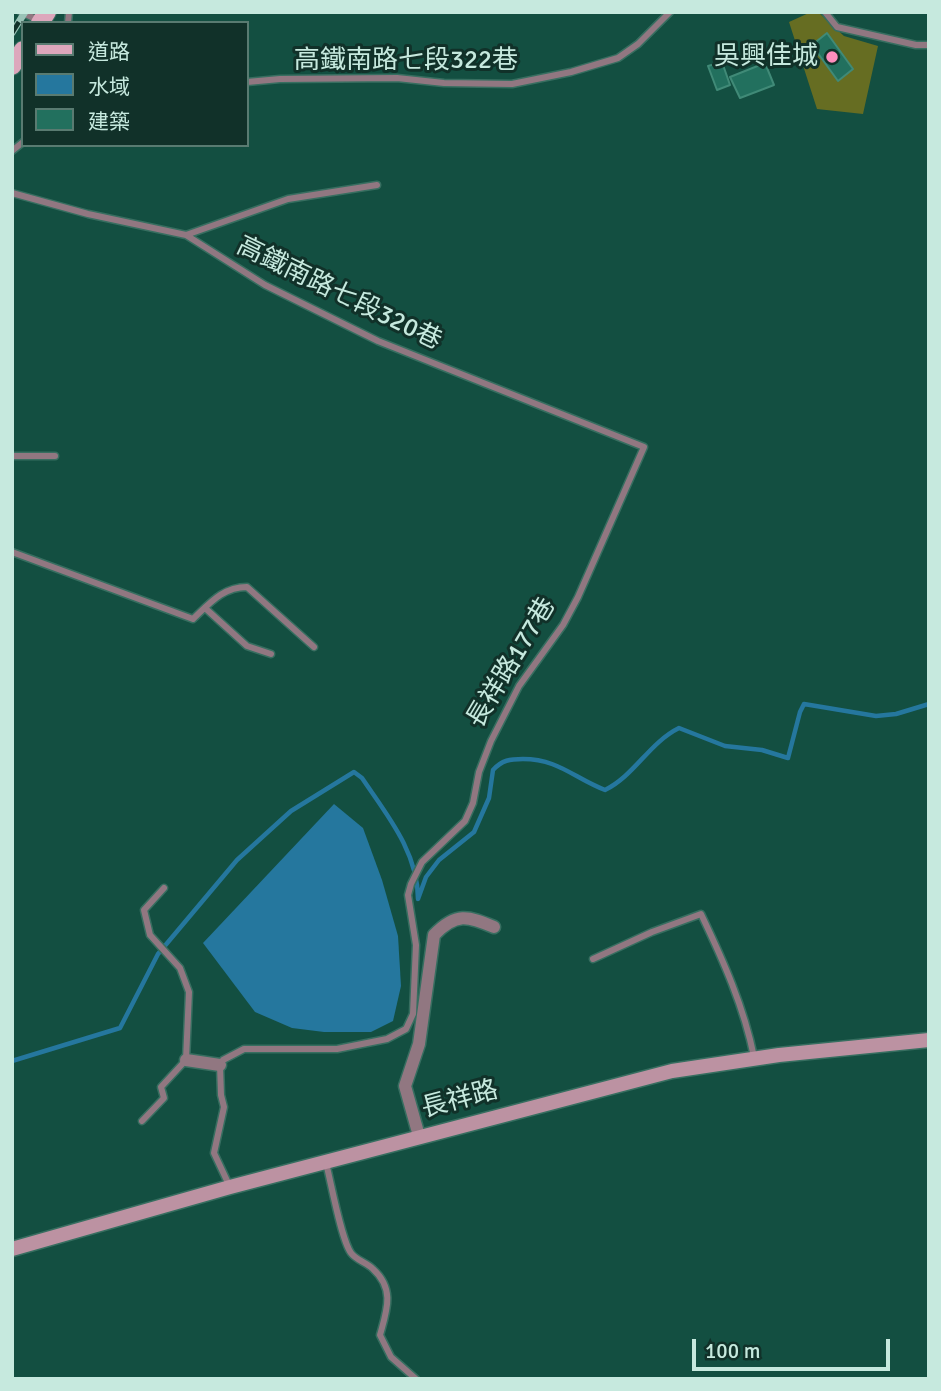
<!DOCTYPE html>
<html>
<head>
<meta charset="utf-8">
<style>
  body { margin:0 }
  #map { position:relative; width:941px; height:1391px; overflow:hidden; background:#134f41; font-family:Signika,"Noto Sans TC",sans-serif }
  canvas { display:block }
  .frame { position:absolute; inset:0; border:14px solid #c6e9de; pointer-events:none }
  .legend { position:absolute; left:21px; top:21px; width:228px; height:126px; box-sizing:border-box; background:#113129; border:2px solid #597b71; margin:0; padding:9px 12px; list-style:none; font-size:21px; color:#c6e9de }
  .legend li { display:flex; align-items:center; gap:14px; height:35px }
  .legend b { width:35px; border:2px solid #597b71 }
  .scale { position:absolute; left:692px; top:1339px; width:198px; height:32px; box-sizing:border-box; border:4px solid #c6e9de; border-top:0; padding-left:9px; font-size:21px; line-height:24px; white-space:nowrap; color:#c6e9de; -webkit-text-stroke:5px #113129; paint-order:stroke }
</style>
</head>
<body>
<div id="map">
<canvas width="941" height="1391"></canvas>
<div class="frame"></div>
<ul class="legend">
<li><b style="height:9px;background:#dda7bc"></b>道路</li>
<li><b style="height:19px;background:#25779e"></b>水域</li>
<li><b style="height:19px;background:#22705e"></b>建築</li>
</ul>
<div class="scale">100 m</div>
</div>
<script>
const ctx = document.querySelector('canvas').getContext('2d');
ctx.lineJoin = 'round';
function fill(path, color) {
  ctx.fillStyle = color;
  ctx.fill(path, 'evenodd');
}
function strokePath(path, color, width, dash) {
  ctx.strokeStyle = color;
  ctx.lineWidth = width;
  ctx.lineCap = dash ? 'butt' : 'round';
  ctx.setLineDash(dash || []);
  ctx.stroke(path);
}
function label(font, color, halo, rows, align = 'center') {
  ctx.font = font + ' Signika,"Noto Sans TC",sans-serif';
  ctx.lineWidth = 6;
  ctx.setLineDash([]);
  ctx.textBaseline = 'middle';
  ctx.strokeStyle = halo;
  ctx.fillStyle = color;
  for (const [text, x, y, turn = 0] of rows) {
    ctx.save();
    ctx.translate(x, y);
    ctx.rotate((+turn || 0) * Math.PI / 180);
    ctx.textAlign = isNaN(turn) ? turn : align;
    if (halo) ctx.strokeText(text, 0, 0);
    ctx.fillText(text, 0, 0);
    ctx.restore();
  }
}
fill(new Path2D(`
  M 811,12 L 818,12 L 844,36 L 878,46 L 863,114 L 817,109 L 789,22 Z`), '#666d22');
fill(new Path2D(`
  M 334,804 L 363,828 L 382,880 L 398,936 L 401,986 L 393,1021 L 371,1032 L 324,1032 L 292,1028 L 255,1012 L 203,943 Z`), '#25779e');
strokePath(new Path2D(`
  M 12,1061 L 120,1028 L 158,954 L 237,860 L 291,811 L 354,772 L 362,778 C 387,815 418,852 418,899 L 426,877 L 439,860 L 474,832 L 489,798 L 493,770 C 502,760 510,759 523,759 C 558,759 574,778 605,790 C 634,776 649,743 679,728 L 725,746 L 762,750 L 788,758 L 800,712 L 804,704 L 876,716 L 896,714 L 929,704`), '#25779e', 4.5);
const building = new Path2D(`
  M 827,33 L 853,69 L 838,81 L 812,45 Z
  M 722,62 L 730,85 L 717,90 L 708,66 Z
  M 765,63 L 774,85 L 740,98 L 730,77 Z`);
fill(building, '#22705e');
strokePath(building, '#408a77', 2);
const lane = new Path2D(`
  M 21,12 L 38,20
  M 825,12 L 837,27 L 916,45 L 929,45
  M 68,23 L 69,12
  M 247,82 L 280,79 L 397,78 L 444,83 L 512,84 L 571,72 L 618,58 L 638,44 L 670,12
  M 12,151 L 23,142
  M 12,193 L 88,214 L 186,235 L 265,285 L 378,341 L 644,447 L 578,597 L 563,625 L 519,686 L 491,741 L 479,772 L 473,803 L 465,821 L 422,862 L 411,884 L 408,895 L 416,945 L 413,1014 L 406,1029 L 387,1039 L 337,1049 L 244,1049 L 223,1060 L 220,1065 L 221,1095 L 224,1107 L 214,1153 L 230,1187
  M 186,235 L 288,199 L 377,185
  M 12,456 L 55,456
  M 12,552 L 193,619 C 210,603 223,587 247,587 L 314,647
  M 205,608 L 247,646 L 271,654
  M 593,959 L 652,932 L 701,914 C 723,960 744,1007 754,1057
  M 142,1121 L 164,1098 L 161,1087 L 186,1060 L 189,992 L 180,968 L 150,935 L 144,910 L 164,888
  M 326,1163 C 331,1182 341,1239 351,1253 C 356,1260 367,1263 373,1269 C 395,1289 387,1310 380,1335 L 391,1357 L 416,1379`);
const street = new Path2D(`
  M 186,1060 L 220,1065
  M 419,1136 L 405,1086 L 419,1044 L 434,935 C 456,912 468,916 494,927`);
const secondary = new Path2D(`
  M 12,1249 L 230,1187 L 672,1071 L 779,1055 L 929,1040`);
const primary = new Path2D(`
  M 40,23 L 47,12
  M 12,66 L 23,50`);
strokePath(lane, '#376e60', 9);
strokePath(street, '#376e60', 15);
strokePath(secondary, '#376e60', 17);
strokePath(primary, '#376e60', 20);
strokePath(lane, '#917781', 6);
strokePath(street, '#917781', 12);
strokePath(secondary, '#bc92a2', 14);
strokePath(primary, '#dda7bc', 18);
const rail = new Path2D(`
  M 12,33 L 25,12`);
strokePath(rail, '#9ac3b7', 7);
strokePath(rail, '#113129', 4.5, [13]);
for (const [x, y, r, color] of [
  [832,57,7,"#fe8ebd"]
]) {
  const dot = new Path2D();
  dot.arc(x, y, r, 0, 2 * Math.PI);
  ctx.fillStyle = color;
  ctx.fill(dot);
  strokePath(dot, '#113129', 2.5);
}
label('26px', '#c6e9de', '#113129', [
  ["吳興佳城",818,57]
], 'right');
label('26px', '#c6e9de', '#113129', [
  ["高鐵南路七段322巷",406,61],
  ["高鐵南路七段320巷",339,294,26],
  ["長祥路177巷",512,663,-59],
  ["長祥路",460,1100,-15]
]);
</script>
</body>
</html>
